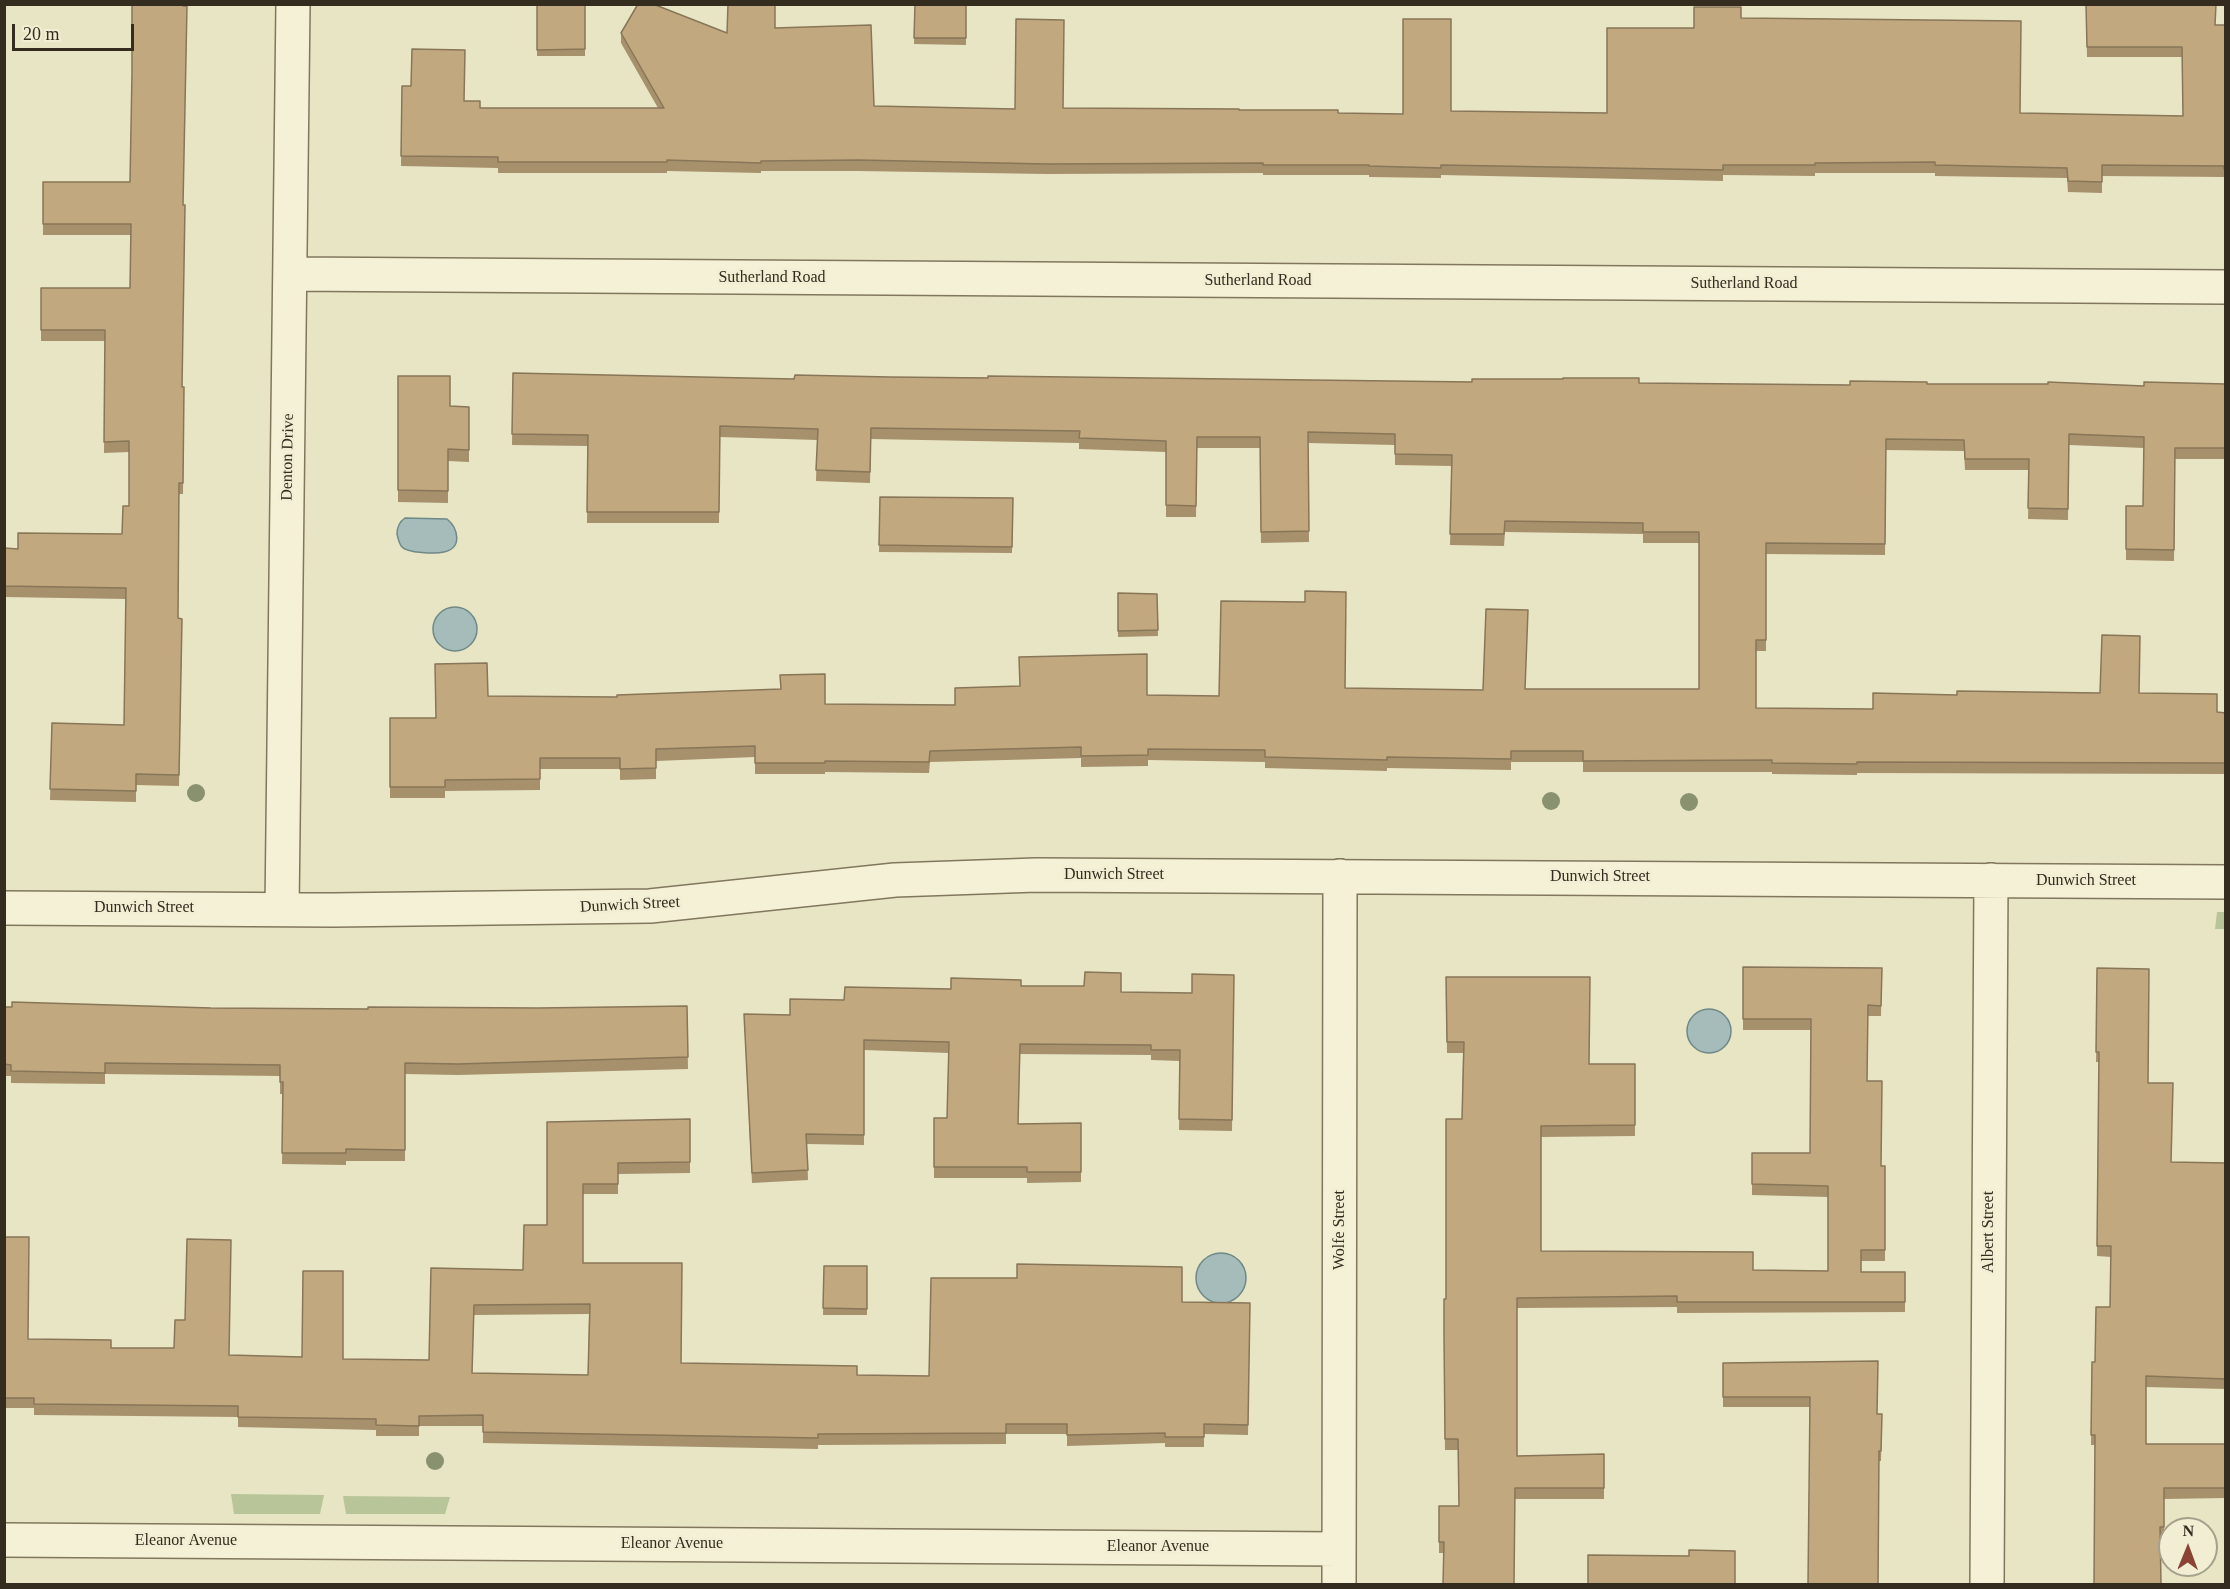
<!DOCTYPE html>
<html>
<head>
<meta charset="utf-8">
<style>
  body { margin:0 }
  #map { position:relative; width:2230px; height:1589px; overflow:hidden; background:#e8e5c4; font-family:Georgia,serif }
  canvas { display:block }
  .frame { position:absolute; inset:0; border:6px solid #332c1f; pointer-events:none }
  .north { position:absolute; left:2158px; top:1517px; width:60px; height:60px; box-sizing:border-box; background:#f1eed3; border:2px solid #a5a08b; border-radius:50%; rotate:1deg; font-size:16px; font-weight:700; line-height:24px; text-align:center; color:#332c1f }
  .north::after { content:''; display:block; margin:auto; width:21px; height:27px; background:#894434; clip-path:polygon(50% 0,100% 100%,50% 72%,0 100%) }
  .scale { position:absolute; left:12px; top:24px; width:122px; height:27px; box-sizing:border-box; border:3px solid #332c1f; border-top:0; padding-left:8px; font-size:18px; line-height:21px; white-space:nowrap; color:#332c1f; -webkit-text-stroke:4px #f1eed3; paint-order:stroke }
</style>
</head>
<body>
<div id="map">
<canvas width="2230" height="1589"></canvas>
<div class="frame"></div>
<div class="north">N</div>
<div class="scale">20 m</div>
</div>
<script>
const ctx = document.querySelector('canvas').getContext('2d');
ctx.lineJoin = 'round';
function fill(path, color) {
  ctx.fillStyle = color;
  ctx.fill(path, 'evenodd');
}
function strokePath(path, color, width, dash) {
  ctx.strokeStyle = color;
  ctx.lineWidth = width;
  ctx.lineCap = dash ? 'butt' : 'round';
  ctx.setLineDash(dash || []);
  ctx.stroke(path);
}
function label(font, color, halo, rows, align = 'center') {
  ctx.font = font + ' Georgia,serif';
  ctx.lineWidth = 5;
  ctx.setLineDash([]);
  ctx.textBaseline = 'middle';
  ctx.strokeStyle = halo;
  ctx.fillStyle = color;
  for (const [text, x, y, turn = 0] of rows) {
    ctx.save();
    ctx.translate(x, y);
    ctx.rotate((+turn || 0) * Math.PI / 180);
    ctx.textAlign = isNaN(turn) ? turn : align;
    if (halo) ctx.strokeText(text, 0, 0);
    ctx.fillText(text, 0, 0);
    ctx.restore();
  }
}
fill(new Path2D(`
  M 2217,912 L 2225,912 L 2225,929 L 2215,929 Z
  M 231,1494 L 324,1495 L 320,1514 L 234,1514 Z
  M 343,1496 L 450,1497 L 445,1514 L 346,1514 Z`), '#b8c599');
const water = new Path2D(`
  M 405,518 L 447,519 C 458,528 463,548 444,552 C 436,554 407,553 402,547 C 399,544 398,538 397,534 C 397,527 399,522 405,518 Z
  M433 629a22 22 0 1 1 44 0a22 22 0 1 1-44 0Z
  M1687 1031a22 22 0 1 1 44 0a22 22 0 1 1-44 0Z
  M1196 1278a25 25 0 1 1 50 0a25 25 0 1 1-50 0Z`);
fill(water, '#a5bcba');
strokePath(water, '#6e8988', 1.5);
const minor = new Path2D(`
  M 291,274 L 2226,287
  M 4,908 L 334,910 L 650,906 L 895,880 L 1036,875 L 2226,882
  M 282,909 L 293,4
  M 4,1540 L 1339,1549
  M 1339,1584 L 1340,876
  M 1987,1584 L 1991,880`);
strokePath(minor, '#81775d', 36);
strokePath(minor, '#f4f1d6', 33);
ctx.fillStyle = '#89916e';
for (const [x, y] of [
  [196,793],
  [1551,801],
  [1689,802],
  [435,1461]
]) {
  ctx.beginPath();
  ctx.arc(x, y, 9, 0, 2 * Math.PI);
  ctx.fill();
}
fill(new Path2D(`
  M 585,4 L 585,56 L 537,56 L 537,5 Z
  M 915,4 L 966,4 L 966,45 L 914,44 Z
  M 2086,5 L 2216,25 L 2226,25 L 2226,179 L 2224,179 L 2224,177 L 2102,176 L 2102,193 L 2068,192 L 2067,178 L 1935,176 L 1935,173 L 1815,173 L 1815,176 L 1723,175 L 1723,181 L 1441,175 L 1441,178 L 1369,177 L 1369,175 L 1263,175 L 1263,173 L 1047,174 L 858,171 L 761,171 L 761,173 L 667,171 L 667,173 L 498,173 L 498,168 L 401,166 L 402,86 L 411,86 L 464,101 L 480,108 L 658,108 L 621,43 L 621,33 L 727,33 L 775,28 L 874,106 L 1015,109 L 1063,108 L 1239,110 L 1338,113 L 1403,114 L 1451,111 L 1607,113 L 1694,28 L 1741,18 L 2020,113 L 2183,116 L 2182,57 L 2087,57 Z
  M 43,182 L 183,205 L 182,387 L 184,387 L 183,494 L 179,494 L 178,618 L 182,619 L 179,786 L 136,785 L 136,802 L 50,800 L 52,723 L 124,725 L 126,599 L 4,597 L 4,548 L 18,549 L 122,534 L 129,506 L 129,452 L 104,453 L 105,341 L 41,341 L 41,288 L 130,288 L 131,235 L 43,235 Z
  M 513,373 L 794,379 L 890,377 L 1850,385 L 1927,384 L 2144,386 L 2226,384 L 2226,459 L 2175,459 L 2174,561 L 2126,560 L 2126,506 L 2143,506 L 2144,448 L 2069,445 L 2068,520 L 2028,519 L 2029,470 L 1965,470 L 1964,451 L 1886,450 L 1885,555 L 1766,554 L 1766,651 L 1756,651 L 1756,708 L 1873,709 L 1957,695 L 2139,693 L 2217,712 L 2226,713 L 2226,774 L 1857,773 L 1857,775 L 1772,774 L 1772,772 L 1583,772 L 1583,762 L 1511,762 L 1511,770 L 1387,768 L 1387,771 L 1265,768 L 1265,762 L 1148,760 L 1148,766 L 1081,767 L 1081,758 L 930,762 L 929,773 L 825,772 L 825,774 L 755,774 L 755,757 L 656,761 L 656,779 L 620,780 L 620,769 L 540,769 L 540,790 L 445,791 L 445,798 L 390,798 L 390,718 L 435,718 L 488,696 L 825,704 L 955,705 L 1147,695 L 1219,696 L 1345,688 L 1483,690 L 1525,689 L 1699,689 L 1699,543 L 1643,543 L 1643,534 L 1505,532 L 1504,546 L 1450,545 L 1452,466 L 1395,465 L 1395,445 L 1308,443 L 1309,542 L 1261,543 L 1260,448 L 1197,448 L 1196,517 L 1166,517 L 1166,452 L 1079,449 L 1079,443 L 871,439 L 870,483 L 816,481 L 817,440 L 720,437 L 719,523 L 587,523 L 588,446 L 512,445 Z
  M 398,376 L 450,406 L 469,407 L 469,462 L 448,461 L 448,503 L 398,502 Z
  M 880,497 L 1013,498 L 1012,553 L 879,552 Z
  M 1118,593 L 1157,594 L 1158,636 L 1118,637 Z
  M 1743,967 L 1882,968 L 1881,1016 L 1868,1016 L 1867,1081 L 1881,1166 L 1885,1166 L 1885,1261 L 1861,1261 L 1861,1272 L 1905,1272 L 1905,1312 L 1677,1313 L 1677,1307 L 1517,1308 L 1517,1456 L 1604,1454 L 1604,1499 L 1515,1499 L 1444,1553 L 1439,1553 L 1439,1506 L 1459,1506 L 1458,1450 L 1445,1450 L 1444,1346 L 1462,1119 L 1463,1053 L 1447,1053 L 1446,977 L 1589,1064 L 1635,1064 L 1635,1136 L 1541,1137 L 1541,1251 L 1753,1270 L 1828,1271 L 1828,1197 L 1752,1195 L 1752,1153 L 1810,1153 L 1811,1030 L 1743,1030 Z
  M 2097,968 L 2148,1083 L 2171,1162 L 2226,1163 L 2226,1389 L 2146,1387 L 2146,1444 L 2226,1444 L 2226,1498 L 2164,1499 L 2164,1537 L 2160,1537 L 2095,1445 L 2091,1445 L 2092,1362 L 2095,1362 L 2110,1307 L 2111,1257 L 2097,1256 L 2099,1062 L 2096,1062 Z
  M 1234,975 L 1232,1131 L 1179,1130 L 1180,1061 L 1151,1060 L 1151,1055 L 1020,1054 L 1018,1124 L 1081,1123 L 1081,1182 L 1027,1183 L 1027,1178 L 934,1178 L 934,1118 L 947,1118 L 949,1053 L 864,1050 L 864,1145 L 807,1144 L 808,1180 L 752,1183 L 744,1014 L 790,1015 L 844,1000 L 951,989 L 1021,986 L 1121,992 L 1192,993 Z
  M 687,1006 L 688,1069 L 458,1075 L 405,1074 L 405,1161 L 346,1161 L 346,1165 L 282,1164 L 283,1094 L 280,1094 L 280,1076 L 105,1074 L 105,1084 L 11,1083 L 11,1076 L 4,1076 L 4,1007 L 368,1009 L 539,1008 Z
  M 690,1119 L 690,1173 L 618,1174 L 618,1194 L 583,1194 L 583,1263 L 681,1363 L 857,1375 L 929,1376 L 1182,1302 L 1250,1303 L 1248,1435 L 1204,1434 L 1204,1447 L 1165,1447 L 1165,1443 L 1067,1446 L 1067,1434 L 1006,1434 L 1006,1444 L 818,1445 L 818,1449 L 483,1443 L 483,1426 L 419,1426 L 419,1436 L 376,1436 L 376,1430 L 238,1427 L 238,1417 L 34,1415 L 34,1408 L 4,1408 L 4,1237 L 28,1339 L 111,1348 L 229,1355 L 343,1359 L 429,1360 L 431,1268 L 523,1270 L 547,1225 L 547,1122 ZM 589,1314 L 588,1375 L 472,1373 L 474,1315 Z
  M 824,1266 L 867,1266 L 867,1315 L 823,1315 Z
  M 1723,1363 L 1877,1414 L 1882,1414 L 1881,1461 L 1879,1461 L 1810,1407 L 1723,1407 Z`), '#a7906c');
const building = new Path2D(`
  M 132,4 L 183,4 L 183,6 L 187,6 L 183,205 L 185,205 L 182,387 L 184,387 L 183,483 L 179,483 L 178,618 L 182,619 L 179,775 L 136,774 L 136,791 L 50,789 L 52,723 L 124,725 L 126,588 L 4,586 L 4,548 L 18,549 L 18,533 L 122,534 L 123,506 L 129,506 L 129,441 L 104,442 L 105,330 L 41,330 L 41,288 L 130,288 L 131,224 L 43,224 L 43,182 L 130,182 L 132,73 Z
  M 585,4 L 585,49 L 537,50 L 537,5 Z
  M 638,4 L 653,4 L 727,33 L 728,4 L 775,4 L 775,28 L 871,25 L 874,106 L 1015,109 L 1016,19 L 1064,20 L 1063,108 L 1239,109 L 1239,110 L 1338,110 L 1338,113 L 1403,114 L 1403,19 L 1451,19 L 1451,111 L 1607,113 L 1607,28 L 1694,28 L 1694,7 L 1741,7 L 1741,18 L 2021,21 L 2020,113 L 2183,116 L 2182,47 L 2087,47 L 2086,5 L 2216,4 L 2215,25 L 2226,25 L 2226,169 L 2224,169 L 2224,166 L 2102,165 L 2102,182 L 2068,181 L 2067,168 L 1935,165 L 1935,162 L 1815,163 L 1815,165 L 1723,165 L 1723,170 L 1441,165 L 1441,168 L 1369,166 L 1369,165 L 1263,165 L 1263,163 L 1047,164 L 858,160 L 761,161 L 761,163 L 667,160 L 667,162 L 498,162 L 498,157 L 401,156 L 402,86 L 411,86 L 412,49 L 465,50 L 464,101 L 480,101 L 480,108 L 664,108 L 621,33 Z
  M 915,4 L 966,4 L 966,38 L 914,38 Z
  M 513,373 L 794,379 L 795,375 L 890,377 L 988,378 L 988,376 L 1472,382 L 1472,379 L 1563,379 L 1563,378 L 1639,378 L 1639,383 L 1850,385 L 1850,381 L 1927,382 L 1927,384 L 2048,384 L 2048,382 L 2144,386 L 2144,382 L 2226,384 L 2226,448 L 2175,448 L 2174,550 L 2126,549 L 2126,506 L 2143,506 L 2144,437 L 2069,434 L 2068,509 L 2028,508 L 2029,459 L 1965,459 L 1964,440 L 1886,439 L 1885,544 L 1766,543 L 1766,640 L 1756,640 L 1756,708 L 1873,709 L 1873,693 L 1957,695 L 1957,691 L 2100,693 L 2102,635 L 2140,636 L 2139,693 L 2217,694 L 2217,712 L 2226,713 L 2226,763 L 1857,762 L 1857,764 L 1772,763 L 1772,760 L 1583,761 L 1583,751 L 1511,751 L 1511,759 L 1387,757 L 1387,760 L 1265,757 L 1265,750 L 1148,749 L 1148,755 L 1081,756 L 1081,747 L 930,751 L 929,762 L 825,761 L 825,763 L 755,763 L 755,746 L 656,749 L 656,768 L 620,769 L 620,758 L 540,758 L 540,779 L 445,780 L 445,787 L 390,787 L 390,718 L 436,718 L 435,664 L 487,663 L 488,696 L 617,697 L 617,695 L 781,689 L 780,675 L 825,674 L 825,704 L 955,705 L 955,688 L 1020,686 L 1019,657 L 1147,654 L 1147,695 L 1219,696 L 1221,601 L 1305,602 L 1305,591 L 1346,592 L 1345,688 L 1483,690 L 1486,609 L 1528,610 L 1525,689 L 1699,689 L 1699,532 L 1643,532 L 1643,523 L 1505,521 L 1504,534 L 1450,534 L 1452,455 L 1395,454 L 1395,434 L 1308,432 L 1309,531 L 1261,532 L 1260,437 L 1197,437 L 1196,506 L 1166,505 L 1166,441 L 1079,438 L 1080,431 L 871,428 L 870,472 L 816,470 L 818,429 L 720,426 L 719,512 L 587,512 L 588,435 L 512,434 Z
  M 398,376 L 450,376 L 450,406 L 469,407 L 469,450 L 448,449 L 448,491 L 398,490 Z
  M 880,497 L 1013,498 L 1012,547 L 879,545 Z
  M 1118,593 L 1157,594 L 1158,630 L 1118,631 Z
  M 1743,967 L 1882,968 L 1881,1006 L 1868,1005 L 1867,1081 L 1882,1081 L 1881,1166 L 1885,1166 L 1885,1250 L 1861,1250 L 1861,1272 L 1905,1272 L 1905,1302 L 1677,1302 L 1677,1296 L 1517,1298 L 1517,1456 L 1604,1454 L 1604,1488 L 1515,1488 L 1514,1584 L 1443,1584 L 1444,1542 L 1439,1542 L 1439,1506 L 1459,1506 L 1458,1439 L 1445,1439 L 1444,1336 L 1444,1299 L 1446,1299 L 1446,1119 L 1462,1119 L 1464,1042 L 1447,1042 L 1446,977 L 1590,977 L 1589,1064 L 1635,1064 L 1635,1125 L 1541,1126 L 1541,1251 L 1753,1252 L 1753,1270 L 1828,1271 L 1828,1186 L 1752,1184 L 1752,1153 L 1810,1153 L 1811,1019 L 1743,1019 Z
  M 2097,968 L 2149,969 L 2148,1083 L 2173,1083 L 2171,1162 L 2226,1163 L 2226,1379 L 2146,1376 L 2146,1444 L 2226,1444 L 2226,1488 L 2164,1488 L 2164,1527 L 2160,1527 L 2161,1584 L 2094,1584 L 2095,1435 L 2091,1435 L 2092,1362 L 2095,1362 L 2096,1307 L 2110,1307 L 2111,1246 L 2097,1246 L 2099,1052 L 2096,1052 Z
  M 1085,972 L 1121,973 L 1121,992 L 1192,993 L 1192,974 L 1234,975 L 1232,1120 L 1179,1119 L 1180,1050 L 1151,1050 L 1151,1045 L 1020,1044 L 1018,1124 L 1081,1123 L 1081,1172 L 1027,1172 L 1027,1167 L 934,1167 L 934,1118 L 947,1118 L 949,1042 L 864,1040 L 864,1135 L 806,1134 L 808,1170 L 752,1173 L 744,1014 L 790,1015 L 790,999 L 844,1000 L 845,987 L 951,989 L 951,978 L 1021,980 L 1021,986 L 1084,986 Z
  M 12,1002 L 211,1008 L 368,1009 L 368,1007 L 539,1008 L 687,1006 L 688,1057 L 458,1064 L 405,1063 L 405,1150 L 346,1149 L 346,1153 L 282,1153 L 283,1082 L 280,1082 L 280,1065 L 105,1063 L 105,1073 L 11,1071 L 11,1065 L 4,1064 L 4,1007 L 12,1007 Z
  M 690,1119 L 690,1162 L 618,1163 L 618,1184 L 583,1184 L 583,1263 L 682,1263 L 681,1363 L 857,1366 L 857,1375 L 929,1376 L 931,1278 L 1017,1278 L 1017,1264 L 1182,1267 L 1182,1302 L 1250,1303 L 1248,1425 L 1204,1424 L 1204,1437 L 1165,1437 L 1165,1433 L 1067,1435 L 1067,1424 L 1006,1424 L 1006,1433 L 818,1434 L 818,1438 L 483,1432 L 483,1415 L 419,1416 L 419,1426 L 376,1425 L 376,1419 L 238,1417 L 238,1406 L 34,1404 L 34,1398 L 4,1398 L 4,1237 L 29,1237 L 28,1339 L 111,1340 L 111,1348 L 174,1348 L 175,1320 L 185,1320 L 187,1239 L 231,1240 L 229,1355 L 302,1357 L 303,1271 L 343,1271 L 343,1359 L 429,1360 L 431,1268 L 523,1270 L 524,1225 L 547,1225 L 547,1122 ZM 590,1304 L 588,1375 L 472,1373 L 474,1305 Z
  M 824,1266 L 867,1266 L 867,1309 L 823,1308 Z
  M 1878,1361 L 1877,1414 L 1882,1414 L 1881,1451 L 1879,1451 L 1878,1584 L 1808,1584 L 1810,1397 L 1723,1397 L 1723,1363 Z
  M 1689,1550 L 1735,1551 L 1735,1584 L 1588,1584 L 1588,1555 L 1689,1556 Z`);
fill(building, '#c2a87e');
strokePath(building, '#887658', 1.5);
label('16px', '#332c1f', '#f1eed3', [
  ["Sutherland Road",772,278],
  ["Sutherland Road",1258,281],
  ["Sutherland Road",1744,284],
  ["Denton Drive",288,457,-89],
  ["Dunwich Street",1114,875],
  ["Dunwich Street",1600,877],
  ["Dunwich Street",2086,881],
  ["Dunwich Street",630,905,-3],
  ["Dunwich Street",144,908],
  ["Wolfe Street",1340,1230,-90],
  ["Albert Street",1989,1232,-90],
  ["Eleanor Avenue",186,1541],
  ["Eleanor Avenue",672,1544],
  ["Eleanor Avenue",1158,1547]
]);
</script>
</body>
</html>
